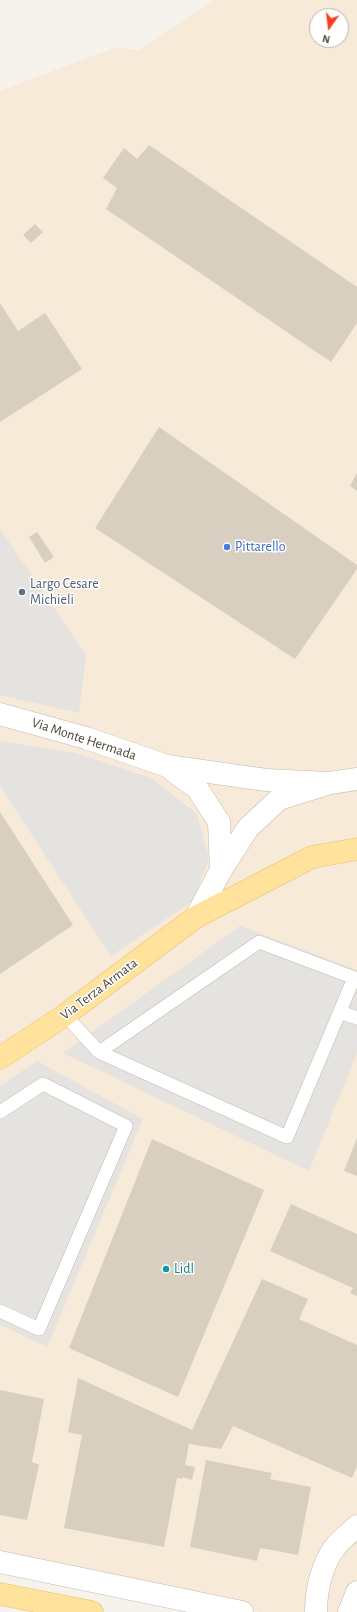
<!DOCTYPE html>
<html>
<head>
<meta charset="utf-8">
<style>
  body { margin:0 }
  #map { position:relative; width:357px; height:1612px; overflow:hidden; background:#f6f3ec; font-family:"Alegreya Sans",sans-serif }
  canvas { display:block }
  .north { position:absolute; left:309px; top:8px; width:40px; height:40px; box-sizing:border-box; background:#fff; border:1px solid #b7b4b0; border-radius:50%; rotate:194deg; font-size:11px; font-weight:700; line-height:16px; text-align:center; color:#4b4439 }
  .north::after { content:''; display:block; margin:auto; width:14px; height:18px; background:#fc3f1d; clip-path:polygon(50% 0,100% 100%,50% 72%,0 100%) }
</style>
</head>
<body>
<div id="map">
<canvas width="357" height="1612"></canvas>
<div class="north">N</div>
</div>
<script>
const ctx = document.querySelector('canvas').getContext('2d');
ctx.lineJoin = 'round';
function fill(path, color) {
  ctx.fillStyle = color;
  ctx.fill(path, 'evenodd');
}
function strokePath(path, color, width, dash) {
  ctx.strokeStyle = color;
  ctx.lineWidth = width;
  ctx.lineCap = dash ? 'butt' : 'round';
  ctx.setLineDash(dash || []);
  ctx.stroke(path);
}
function label(font, color, halo, rows, align = 'center') {
  ctx.font = font + ' "Alegreya Sans",sans-serif';
  ctx.lineWidth = 3;
  ctx.setLineDash([]);
  ctx.textBaseline = 'middle';
  ctx.strokeStyle = halo;
  ctx.fillStyle = color;
  for (const [text, x, y, turn = 0] of rows) {
    ctx.save();
    ctx.translate(x, y);
    ctx.rotate((+turn || 0) * Math.PI / 180);
    ctx.textAlign = isNaN(turn) ? turn : align;
    if (halo) ctx.strokeText(text, 0, 0);
    ctx.fillText(text, 0, 0);
    ctx.restore();
  }
}
fill(new Path2D(`
  M 214,0 L 357,0 L 357,1612 L 260,1612 L 0,1551 L 0,91 L 116,47 L 139,50 ZM 317,16 L 341,16 L 341,40 L 317,40 Z`), '#f7ead8');
fill(new Path2D(`
  M 0,529 L 86,655 L 79,713 L 0,695 Z
  M 0,741 L 76,753 L 151,778 L 197,814 L 209,859 L 193,901 L 111,956 L 0,786 Z
  M 240,926 L 357,970 L 357,1053 L 309,1171 L 63,1053 Z
  M 37,1061 L 143,1119 L 47,1347 L 0,1325 L 0,1086 Z`), '#e5e3e0');
fill(new Path2D(`
  M 149,145 L 357,287 L 357,323 L 331,362 L 106,209 L 117,188 L 103,178 L 124,148 L 137,159 Z
  M 35,224 L 43,232 L 31,243 L 23,235 Z
  M 0,303 L 18,331 L 45,313 L 82,369 L 0,422 Z
  M 159,427 L 357,565 L 357,569 L 295,659 L 95,528 Z
  M 357,473 L 357,491 L 350,486 Z
  M 37,532 L 54,557 L 45,563 L 29,537 Z
  M 0,812 L 73,925 L 0,974 Z
  M 357,1138 L 357,1176 L 344,1171 Z
  M 152,1139 L 264,1190 L 178,1397 L 69,1348 Z
  M 291,1204 L 357,1234 L 357,1296 L 350,1293 L 353,1288 L 270,1251 Z
  M 262,1279 L 308,1299 L 299,1319 L 357,1345 L 357,1466 L 352,1478 L 233,1426 L 221,1449 L 189,1444 L 185,1465 L 195,1467 L 192,1480 L 183,1477 L 182,1479 L 177,1478 L 164,1547 L 64,1528 L 82,1435 L 68,1432 L 78,1378 L 192,1430 Z
  M 0,1390 L 44,1399 L 32,1462 L 39,1465 L 27,1520 L 0,1515 Z
  M 206,1460 L 272,1473 L 270,1479 L 311,1487 L 298,1555 L 260,1548 L 257,1561 L 190,1547 Z`), '#d8cfc1');
const lane = new Path2D(`
  M 340,1012 L 357,1018
  M 65,1015 L 99,1052 L 287,1137 L 354,978
  M 99,1052 L 259,942 L 357,979
  M 0,1112 L 43,1084 L 126,1126 L 39,1329 L 0,1311`);
const street = new Path2D(`
  M 0,714 L 86,738 L 167,766 L 266,780 L 330,783
  M 171,769 L 197,788 L 219,822 L 221,870
  M 196,917 L 221,870 L 248,828 L 279,799 L 330,783 L 357,779
  M 0,1562 L 242,1612
  M 316,1612 C 316,1590 322,1563 336,1546 C 341,1539 350,1533 357,1526
  M 349,1612 L 357,1592`);
const primary = new Path2D(`
  M 0,1058 L 65,1015 L 196,917 L 312,857 L 357,849
  M 0,1594 L 92,1612`);
strokePath(lane, '#c2bbae', 14);
strokePath(street, '#c2bbae', 23);
strokePath(primary, '#e6c16a', 23);
strokePath(lane, '#fff', 13);
strokePath(street, '#fff', 22);
strokePath(primary, '#ffe39c', 22);
for (const [x, y, r, color] of [
  [227,547,4,"#3f7fe0"],
  [22,592,4,"#5c6f8a"],
  [166,1269,4,"#0f9aa8"]
]) {
  const dot = new Path2D();
  dot.arc(x, y, r, 0, 2 * Math.PI);
  ctx.fillStyle = color;
  ctx.fill(dot);
  strokePath(dot, '#fff', 1.5);
}
label('14px', '#366cbe', '#fff', [
  ["Pittarello",235,547]
], 'left');
label('14px', '#4e5e75', '#fff', [
  ["Largo Cesare",30,584],
  ["Michieli",30,600]
], 'left');
label('14px', '#4b4439', '#fff', [
  ["Via Monte Hermada",84,739,18],
  ["Via Terza Armata",99,989,-37]
]);
label('14px', '#0d838f', '#fff', [
  ["Lidl",174,1269]
], 'left');
</script>
</body>
</html>
